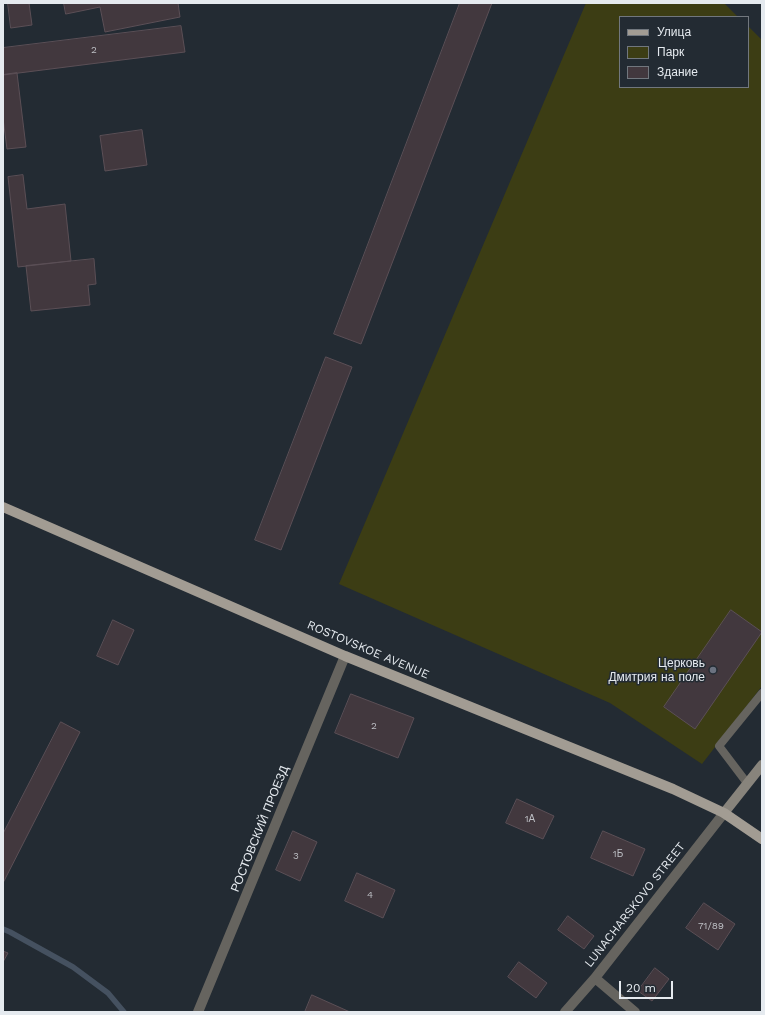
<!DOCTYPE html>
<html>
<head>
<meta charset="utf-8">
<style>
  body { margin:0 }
  #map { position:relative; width:765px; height:1015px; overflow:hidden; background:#232b33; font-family:"Work Sans",sans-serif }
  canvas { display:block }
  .frame { position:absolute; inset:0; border:4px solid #e5eaef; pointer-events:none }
  .legend { position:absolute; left:619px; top:16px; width:130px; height:72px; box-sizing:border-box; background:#232b33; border:1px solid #71777e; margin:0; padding:5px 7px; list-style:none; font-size:12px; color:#e5eaef }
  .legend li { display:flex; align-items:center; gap:8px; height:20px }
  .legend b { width:20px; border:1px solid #71777e }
  .scale { position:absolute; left:619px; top:981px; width:54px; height:18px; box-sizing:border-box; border:2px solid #e5eaef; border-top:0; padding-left:5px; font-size:12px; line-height:14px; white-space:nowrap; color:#e5eaef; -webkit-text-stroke:3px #232b33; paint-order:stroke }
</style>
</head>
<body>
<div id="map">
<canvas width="765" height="1015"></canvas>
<div class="frame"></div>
<ul class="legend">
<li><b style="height:5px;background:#a29c93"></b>Улица</li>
<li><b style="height:11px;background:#3c3d14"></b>Парк</li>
<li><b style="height:11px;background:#42383e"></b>Здание</li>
</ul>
<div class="scale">20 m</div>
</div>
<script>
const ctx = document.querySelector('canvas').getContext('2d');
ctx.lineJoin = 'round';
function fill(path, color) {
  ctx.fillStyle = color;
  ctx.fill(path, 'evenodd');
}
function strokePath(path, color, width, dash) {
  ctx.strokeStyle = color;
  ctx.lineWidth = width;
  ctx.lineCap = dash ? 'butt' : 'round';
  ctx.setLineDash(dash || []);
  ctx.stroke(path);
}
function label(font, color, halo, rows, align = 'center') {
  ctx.font = font + ' "Work Sans",sans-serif';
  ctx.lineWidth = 3;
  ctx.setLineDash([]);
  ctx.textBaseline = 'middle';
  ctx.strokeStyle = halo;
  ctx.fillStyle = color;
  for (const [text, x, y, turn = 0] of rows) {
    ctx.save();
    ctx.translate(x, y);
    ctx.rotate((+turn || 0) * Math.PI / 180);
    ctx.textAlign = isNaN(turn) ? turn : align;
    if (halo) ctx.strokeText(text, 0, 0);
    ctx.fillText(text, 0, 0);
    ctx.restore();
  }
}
fill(new Path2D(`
  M 586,3 L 724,3 L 738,17 L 620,17 L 620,87 L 748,87 L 748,26 L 762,40 L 762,686 L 702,764 L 610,703 L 339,584 Z`), '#3c3d14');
strokePath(new Path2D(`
  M 3,929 L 10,932 L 73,967 L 108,993 L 124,1012`), '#455160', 5.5);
const building = new Path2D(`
  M 8,3 L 29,3 L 32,25 L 11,28 Z
  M 64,3 L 178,3 L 180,17 L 105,32 L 100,7 L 66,14 Z
  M 460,3 L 492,3 L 361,344 L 334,334 Z
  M 181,26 L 185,52 L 3,75 L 3,48 Z
  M 17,73 L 26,147 L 7,149 L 3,118 L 3,75 Z
  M 142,130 L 147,165 L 105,171 L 100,136 Z
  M 23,175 L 27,209 L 65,204 L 71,261 L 18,267 L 8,177 Z
  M 94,259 L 96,284 L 88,285 L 90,305 L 31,311 L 26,266 Z
  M 326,357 L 352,367 L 281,550 L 255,540 Z
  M 731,610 L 762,632 L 695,729 L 664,707 Z
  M 113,620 L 134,630 L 118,665 L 97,656 Z
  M 351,694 L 414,718 L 398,758 L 335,733 Z
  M 61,722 L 80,732 L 3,883 L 3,834 Z
  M 517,799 L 554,816 L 543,839 L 506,823 Z
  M 293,831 L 317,842 L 300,881 L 276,870 Z
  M 603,831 L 645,849 L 633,876 L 591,858 Z
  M 357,873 L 395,890 L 383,918 L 345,901 Z
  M 704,903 L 735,924 L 718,950 L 686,928 Z
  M 568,916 L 594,936 L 584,949 L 558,930 Z
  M 3,951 L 8,953 L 3,962 Z
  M 519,962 L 547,983 L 536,998 L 508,977 Z
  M 655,968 L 669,979 L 652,1001 L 638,991 Z
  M 312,995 L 350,1012 L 305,1012 Z`);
fill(building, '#42383e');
strokePath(building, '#5b4f56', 1);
strokePath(new Path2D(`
  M 747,783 L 719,746 L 762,693`), '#66645f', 8);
strokePath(new Path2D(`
  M 595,978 L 635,1012
  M 198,1012 L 345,656
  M 565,1012 L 595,978 L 724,813`), '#66645f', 10);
strokePath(new Path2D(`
  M 724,813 L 762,765`), '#88847c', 10);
strokePath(new Path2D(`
  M 3,507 L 345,656 L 673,789 L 724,813 L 762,839`), '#a29c93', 10);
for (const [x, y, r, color] of [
  [713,670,4,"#6b7280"]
]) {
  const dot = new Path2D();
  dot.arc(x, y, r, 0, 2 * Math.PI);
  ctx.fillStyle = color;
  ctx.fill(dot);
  strokePath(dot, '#232b33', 1.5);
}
label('10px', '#bcbec3', null, [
  ["2",94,50],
  ["2",374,726],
  ["1А",530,819],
  ["1Б",618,854],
  ["3",296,856],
  ["4",370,895],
  ["71/89",711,926]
]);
label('12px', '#e5eaef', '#232b33', [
  ["ROSTOVSKOE AVENUE",368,650,23],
  ["РОСТОВСКИЙ ПРОЕЗД",260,829,-68],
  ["LUNACHARSKOVO STREET",635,905,-52]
]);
label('12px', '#e5eaef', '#232b33', [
  ["Церковь",705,663],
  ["Дмитрия на поле",705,677]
], 'right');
</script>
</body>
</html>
